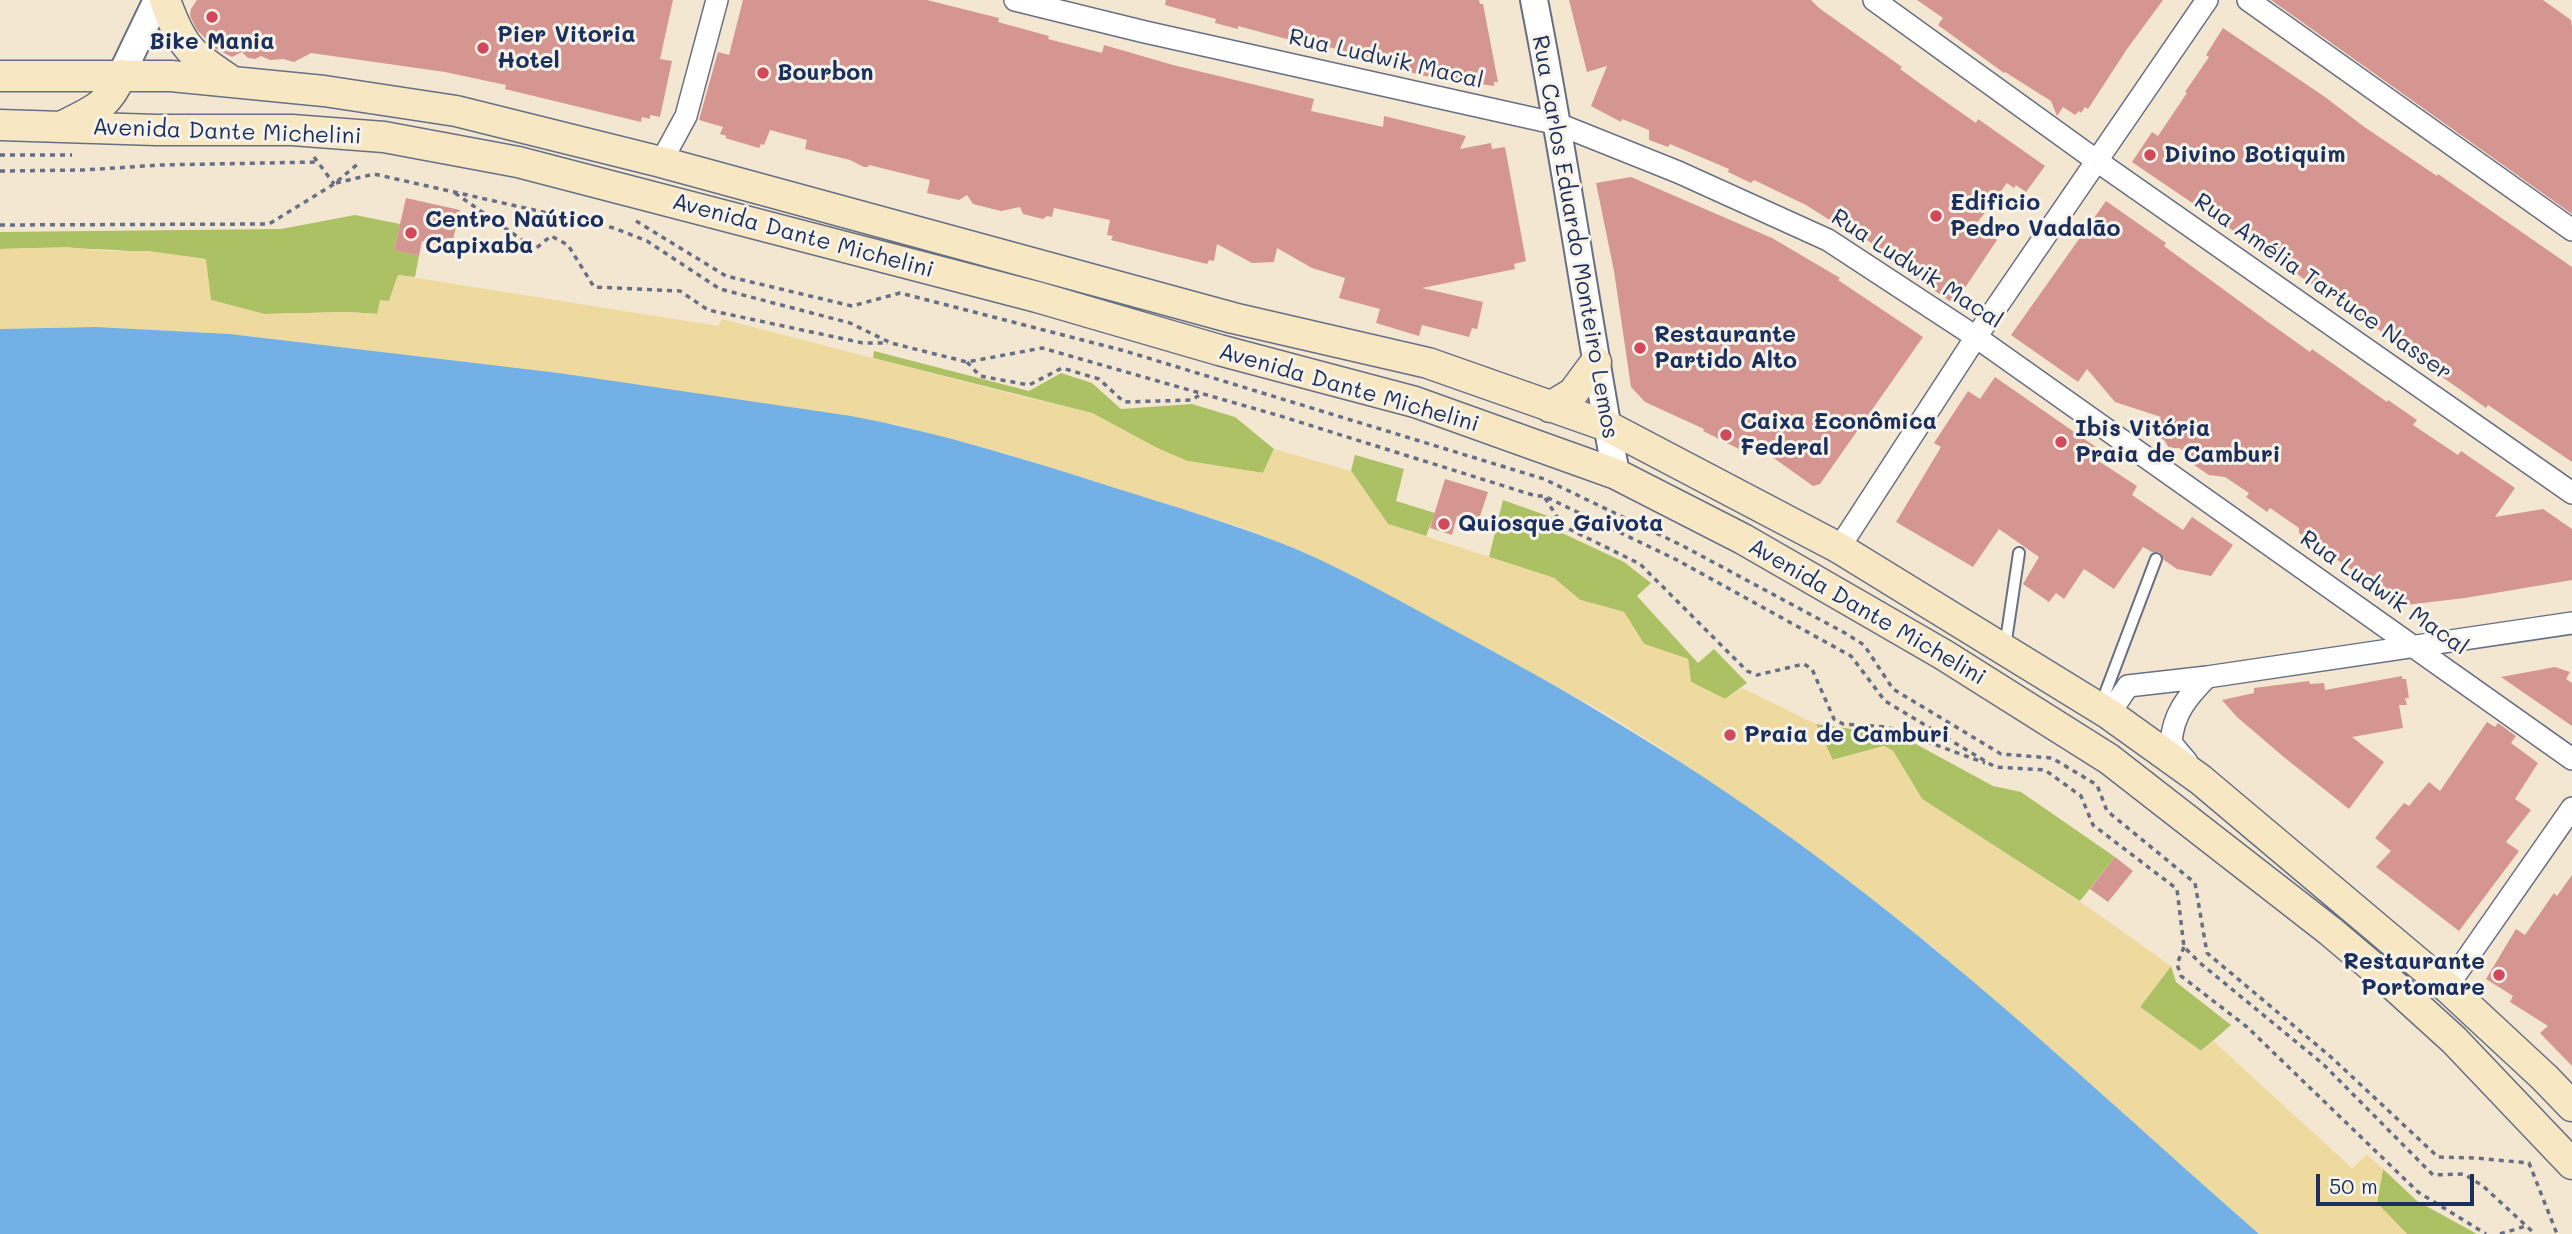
<!DOCTYPE html>
<html>
<head>
<meta charset="utf-8">
<style>
  body { margin:0 }
  #map { position:relative; width:2572px; height:1234px; overflow:hidden; background:#f4e7d1; font-family:Mali,sans-serif }
  canvas { display:block }
  .scale { position:absolute; left:2316px; top:1174px; width:158px; height:32px; box-sizing:border-box; border:4px solid #1b2f5e; border-top:0; padding-left:9px; font-size:21px; line-height:24px; white-space:nowrap; color:#1b2f5e; -webkit-text-stroke:5px #f7f3e8; paint-order:stroke }
</style>
</head>
<body>
<div id="map">
<canvas width="2572" height="1234"></canvas>
<div class="scale">50 m</div>
</div>
<script>
const ctx = document.querySelector('canvas').getContext('2d');
ctx.lineJoin = 'round';
function fill(path, color) {
  ctx.fillStyle = color;
  ctx.fill(path, 'evenodd');
}
function strokePath(path, color, width, dash) {
  ctx.strokeStyle = color;
  ctx.lineWidth = width;
  ctx.lineCap = dash ? 'butt' : 'round';
  ctx.setLineDash(dash || []);
  ctx.stroke(path);
}
function label(font, color, halo, rows, align = 'center') {
  ctx.font = font + ' Mali,sans-serif';
  ctx.lineWidth = 6;
  ctx.setLineDash([]);
  ctx.textBaseline = 'middle';
  ctx.strokeStyle = halo;
  ctx.fillStyle = color;
  for (const [text, x, y, turn = 0] of rows) {
    ctx.save();
    ctx.translate(x, y);
    ctx.rotate((+turn || 0) * Math.PI / 180);
    ctx.textAlign = isNaN(turn) ? turn : align;
    if (halo) ctx.strokeText(text, 0, 0);
    ctx.fillText(text, 0, 0);
    ctx.restore();
  }
}
fill(new Path2D(`
  M 355,215 L 400,224 L 394,250 L 419,256 L 415,277 L 398,275 L 389,301 L 377,314 L 348,312 L 264,314 L 211,300 L 205,259 C 137,249 69,247 0,249 L 0,232 L 281,229 Z
  M 874,351 L 1029,391 L 1061,373 L 1092,383 L 1121,409 L 1192,404 L 1235,417 L 1274,449 L 1263,473 L 1187,461 L 1157,448 L 1092,413 L 873,358 Z
  M 1355,455 L 1404,469 L 1396,501 L 1435,513 L 1426,536 L 1388,524 L 1351,471 Z
  M 1503,500 L 1551,517 L 1560,532 L 1624,562 L 1651,583 L 1637,596 L 1698,663 L 1714,649 L 1747,683 L 1725,699 L 1691,682 L 1688,659 L 1644,644 L 1624,612 L 1580,600 L 1554,578 L 1489,557 Z
  M 1816,724 L 1901,736 L 1993,786 L 2021,792 L 2115,857 L 2080,901 L 1922,799 L 1893,751 L 1884,746 L 1832,760 Z
  M 2171,966 L 2176,982 L 2231,1025 L 2201,1051 L 2140,1007 Z
  M 2383,1169 L 2417,1201 L 2477,1234 L 2407,1234 L 2377,1203 Z`), '#acc064');
fill(new Path2D(`
  M 67,247 L 108,251 L 149,251 L 206,259 L 211,300 L 264,314 L 348,312 L 377,314 L 380,300 L 389,301 L 398,275 L 718,326 L 722,319 L 1012,394 L 1092,413 L 1157,448 L 1187,461 L 1263,473 L 1274,449 L 1351,471 L 1388,524 L 1554,578 L 1580,600 L 1624,612 L 1644,644 L 1688,659 L 1691,682 L 1725,699 L 1742,688 L 1816,724 L 1833,760 L 1884,746 L 1893,751 L 1922,799 L 2085,905 L 2171,966 L 2140,1007 L 2200,1051 L 2213,1041 L 2352,1168 L 2367,1155 L 2383,1169 L 2377,1203 L 2407,1234 L 2259,1234 L 1934,948 L 1835,870 L 1668,753 L 1607,714 L 1350,574 L 1299,550 L 1240,527 L 1007,454 L 898,425 L 559,373 L 230,334 L 96,327 L 0,329 L 0,249 Z`), '#eeda9e');
fill(new Path2D(`
  M 96,327 L 230,334 L 559,373 L 851,416 C 941,433 1028,460 1115,488 C 1176,507 1237,525 1296,549 C 1352,573 1405,604 1459,633 C 1591,703 1718,781 1837,872 C 1985,984 2120,1112 2259,1234 L 0,1234 L 0,329 Z`), '#72b0e5');
fill(new Path2D(`
  M 197,0 L 673,0 L 660,59 L 672,61 L 660,117 L 650,115 L 650,119 L 642,117 L 641,122 L 505,89 L 506,85 L 445,72 L 311,53 L 294,62 L 283,59 L 270,60 L 261,56 L 255,59 L 248,58 L 242,52 L 232,57 L 216,49 L 197,30 L 190,16 L 191,9 Z
  M 743,0 L 927,0 L 999,18 L 998,22 L 1049,36 L 1048,39 L 1102,53 L 1104,45 L 1173,65 L 1314,99 L 1311,111 L 1383,127 L 1384,116 L 1466,136 L 1460,149 L 1491,143 L 1492,149 L 1505,147 L 1526,261 L 1514,264 L 1515,269 L 1422,288 L 1483,302 L 1477,329 L 1472,328 L 1469,337 L 1422,325 L 1419,336 L 1376,323 L 1380,309 L 1339,298 L 1345,278 L 1312,268 L 1277,248 L 1274,262 L 1252,263 L 1217,244 L 1214,261 L 1209,260 L 1207,264 L 1111,240 L 1113,236 L 1107,235 L 1110,220 L 1054,208 L 1052,217 L 1047,216 L 1043,219 L 1023,214 L 1020,207 L 1001,211 L 973,204 L 967,195 L 959,200 L 927,193 L 930,180 L 869,165 L 868,167 L 864,167 L 850,160 L 805,149 L 807,140 L 770,130 L 764,145 L 761,144 L 759,148 L 725,138 L 727,136 L 720,134 L 723,127 L 699,120 L 718,52 L 729,55 Z
  M 1166,0 L 1479,0 L 1480,4 L 1483,4 L 1498,82 L 1494,82 L 1494,86 L 1481,84 L 1479,87 L 1420,75 L 1390,66 L 1388,62 L 1348,52 L 1325,46 L 1324,49 L 1238,26 L 1238,29 L 1215,23 L 1216,19 L 1165,5 Z
  M 1569,0 L 1811,0 L 1819,8 L 1902,67 L 1900,69 L 1929,90 L 1976,123 L 1978,119 L 2045,166 L 2026,192 L 2016,185 L 2014,188 L 2007,183 L 1977,223 L 1997,240 L 1954,304 L 1885,257 L 1888,254 L 1841,223 L 1839,226 L 1806,205 L 1754,180 L 1751,183 L 1728,172 L 1729,169 L 1670,144 L 1668,147 L 1649,140 L 1649,130 L 1622,119 L 1621,122 L 1591,106 L 1607,66 L 1587,72 Z
  M 1917,0 L 2163,0 L 2127,49 L 2088,109 L 2085,107 L 2081,113 L 2079,111 L 2075,115 L 2063,107 L 2057,116 L 2051,101 L 2005,72 L 2004,73 L 1938,25 L 1943,18 Z
  M 2271,0 L 2543,0 L 2571,20 L 2572,27 L 2572,214 Z
  M 2223,28 L 2325,97 L 2363,126 L 2437,176 L 2438,174 L 2572,267 L 2572,462 L 2488,405 L 2486,408 L 2465,393 L 2391,341 L 2391,338 L 2132,162 L 2152,132 L 2158,136 L 2187,93 L 2185,92 L 2209,57 L 2206,55 Z
  M 1631,177 L 1772,238 L 1840,278 L 1838,280 L 1923,337 L 1820,484 L 1813,486 L 1747,439 L 1741,450 L 1703,431 L 1704,429 L 1645,402 L 1631,387 L 1614,271 L 1596,183 Z
  M 406,198 L 460,210 L 451,248 L 422,241 L 419,256 L 394,250 Z
  M 2106,201 L 2166,243 L 2164,246 L 2268,322 L 2310,352 L 2312,349 L 2387,402 L 2388,400 L 2417,420 L 2413,425 L 2458,455 L 2461,451 L 2515,488 L 2495,517 L 2543,509 L 2572,529 L 2572,580 L 2465,598 L 2397,606 L 2371,588 L 2372,585 L 2361,576 L 2327,553 L 2324,555 L 2315,548 L 2316,546 L 2299,533 L 2299,528 L 2270,508 L 2267,512 L 2246,497 L 2249,493 L 2225,477 L 2209,475 L 2191,463 L 2188,454 L 2179,448 L 2169,448 L 2164,440 L 2150,432 L 2161,417 L 2115,402 L 2087,369 L 2078,382 L 2011,335 Z
  M 1995,377 L 2103,452 L 2097,460 L 2137,486 L 2132,495 L 2183,530 L 2192,517 L 2233,545 L 2211,576 L 2177,569 L 2164,560 L 2159,552 L 2152,552 L 2143,547 L 2114,589 L 2084,569 L 2064,599 L 2056,593 L 2049,602 L 2023,584 L 2039,557 L 1999,529 L 1973,567 L 1896,522 L 1941,447 L 1934,443 L 1968,391 L 1980,399 Z
  M 1445,479 L 1488,492 L 1478,522 L 1457,516 L 1452,535 L 1430,528 Z
  M 2555,667 L 2570,672 L 2566,679 L 2572,683 L 2572,726 L 2501,677 Z
  M 2402,676 L 2402,679 L 2406,679 L 2409,698 L 2405,698 L 2407,705 L 2399,705 L 2403,728 L 2352,737 L 2384,762 L 2349,809 L 2285,758 L 2237,717 L 2222,700 L 2254,693 L 2254,688 L 2309,681 L 2310,684 L 2324,683 L 2325,690 Z
  M 2487,722 L 2495,727 L 2498,723 L 2516,736 L 2511,743 L 2538,763 L 2515,799 L 2531,810 L 2506,842 L 2519,851 L 2459,931 L 2376,867 L 2391,851 L 2375,838 L 2404,803 L 2409,806 L 2429,782 L 2440,791 Z
  M 2115,857 L 2133,871 L 2108,902 L 2090,889 Z
  M 2572,875 L 2572,1066 L 2540,1033 L 2548,1026 L 2510,1002 L 2513,996 L 2486,979 L 2516,929 L 2525,935 L 2554,893 L 2557,896 Z`), '#d59591');
const service = new Path2D(`
  M 2005,647 L 2019,553
  M 2100,707 L 2156,559`);
const minor = new Path2D(`
  M 1015,0 L 1145,32 L 1558,124 L 1678,172 L 1828,240 L 1976,337 L 2572,759
  M 1874,0 L 2097,161 L 2572,493
  M 2248,0 L 2572,230
  M 661,162 L 686,116 L 717,0
  M 1839,548 L 1976,337 L 2207,0
  M 2109,714 L 2128,686 L 2207,677 L 2572,623
  M 2187,762 L 2171,743 C 2173,714 2187,697 2207,677
  M 2447,987 L 2572,808`);
const tertiary = new Path2D(`
  M 1534,0 C 1565,157 1587,316 1616,474
  M 121,75 L 157,0`);
const secondary = new Path2D(`
  M 165,0 C 182,48 190,53 231,81
  M 0,76 L 171,76 L 324,91 L 456,111 L 661,162 L 1233,318 L 1428,363 L 1607,426 L 1839,548 L 2109,714 L 2201,780 L 2447,987 L 2545,1078 L 2572,1106
  M 0,125 L 156,130 L 292,130 L 384,137 L 518,162 L 1037,297 L 1219,350 L 1415,402 L 1616,474 L 1743,539 L 1861,607 L 1944,655 L 2109,759 L 2330,931 L 2389,981 L 2454,1040 L 2572,1164
  M 63,126 C 93,110 107,108 121,75
  M 1550,407 L 1573,393 L 1596,362`);
strokePath(service, '#676f86', 14);
strokePath(minor, '#676f86', 24);
strokePath(tertiary, '#676f86', 30);
strokePath(secondary, '#676f86', 33);
strokePath(new Path2D(`
  M 0,155 L 72,155
  M 314,157 L 334,184
  M 0,171 L 84,170 L 160,165 L 317,162
  M 336,183 L 374,174 L 614,228 L 647,241 L 720,289 L 850,323 L 891,343 L 967,362 L 1042,348 L 1277,415 L 1536,496 L 1544,496 L 1677,560 L 1851,656 L 1885,701 L 1995,767 L 2045,770 L 2081,796 L 2093,825 L 2177,889 L 2184,947 L 2200,963 L 2323,1064 L 2433,1175 L 2464,1174 L 2483,1186 L 2535,1234
  M 455,193 L 535,249 L 551,236 L 568,245 L 594,287 L 680,291 L 708,310 L 863,343 L 888,343
  M 636,221 L 726,276 L 852,306 L 900,293 L 1125,351 L 1544,479 L 1683,546 L 1845,633 L 1864,645 L 1893,689 L 2001,754 L 2052,758 L 2097,785 L 2107,811 L 2195,883 L 2207,953 L 2331,1057 L 2438,1157 L 2475,1158 L 2529,1163 L 2557,1234
  M 0,225 L 269,224 L 334,184 L 360,162
  M 967,362 L 980,376 L 1029,385 L 1062,368 L 1099,379 L 1124,402 L 1192,400 L 1201,394
  M 1545,498 L 1563,526 L 1640,564 L 1747,671 L 1757,675 L 1804,664 L 1812,669 L 1834,719 L 1843,724 L 1887,727 L 1985,763
  M 2184,947 L 2177,964 L 2181,976 L 2247,1027 L 2418,1192 L 2486,1234
  M 2500,1234 L 2526,1226`), '#676f86', 3.5, [5, 5]);
strokePath(service, '#fff', 10);
strokePath(minor, '#fff', 21);
strokePath(tertiary, '#fff', 26);
strokePath(secondary, '#f7e8c3', 30);
for (const [x, y, r, color] of [
  [212,17,7,"#d1495b"],
  [483,48,7,"#d1495b"],
  [763,73,7,"#d1495b"],
  [2150,155,7,"#d1495b"],
  [1936,216,7,"#d1495b"],
  [411,233,7,"#d1495b"],
  [1640,348,7,"#d1495b"],
  [1726,435,7,"#d1495b"],
  [2061,442,7,"#d1495b"],
  [1444,524,7,"#d1495b"],
  [1730,735,7,"#d1495b"],
  [2499,975,7,"#d1495b"]
]) {
  const dot = new Path2D();
  dot.arc(x, y, r, 0, 2 * Math.PI);
  ctx.fillStyle = color;
  ctx.fill(dot);
  strokePath(dot, '#f7f3e8', 2.5);
}
label('bold 23px', '#1b2f5e', '#f7f3e8', [
  ["Pier Vitoria",497,35],
  ["Hotel",497,61],
  ["Bike Mania",212,42,"center"],
  ["Bourbon",777,73],
  ["Divino Botiquim",2164,155],
  ["Edificio",1950,203],
  ["Pedro Vadalão",1950,229],
  ["Centro Naútico",425,220],
  ["Capixaba",425,246],
  ["Restaurante",1654,335],
  ["Partido Alto",1654,361],
  ["Caixa Econômica",1740,422],
  ["Federal",1740,448],
  ["Ibis Vitória",2075,429],
  ["Praia de Camburi",2075,455],
  ["Quiosque Gaivota",1458,524],
  ["Praia de Camburi",1744,735],
  ["Restaurante",2485,962,"right"],
  ["Portomare",2485,988,"right"]
], 'left');
label('23px', '#1b2f5e', '#f7f3e8', [
  ["Rua Ludwik Macal",1386,59,13],
  ["Avenida Dante Michelini",227,132,2],
  ["Avenida Dante Michelini",803,236,15],
  ["Rua Carlos Eduardo Monteiro Lemos",1575,237,80],
  ["Rua Ludwik Macal",1917,269,33],
  ["Rua Amélia Tartuce Nasser",2323,287,35],
  ["Avenida Dante Michelini",1349,388,16],
  ["Rua Ludwik Macal",2384,593,35],
  ["Avenida Dante Michelini",1867,612,30]
]);
</script>
</body>
</html>
